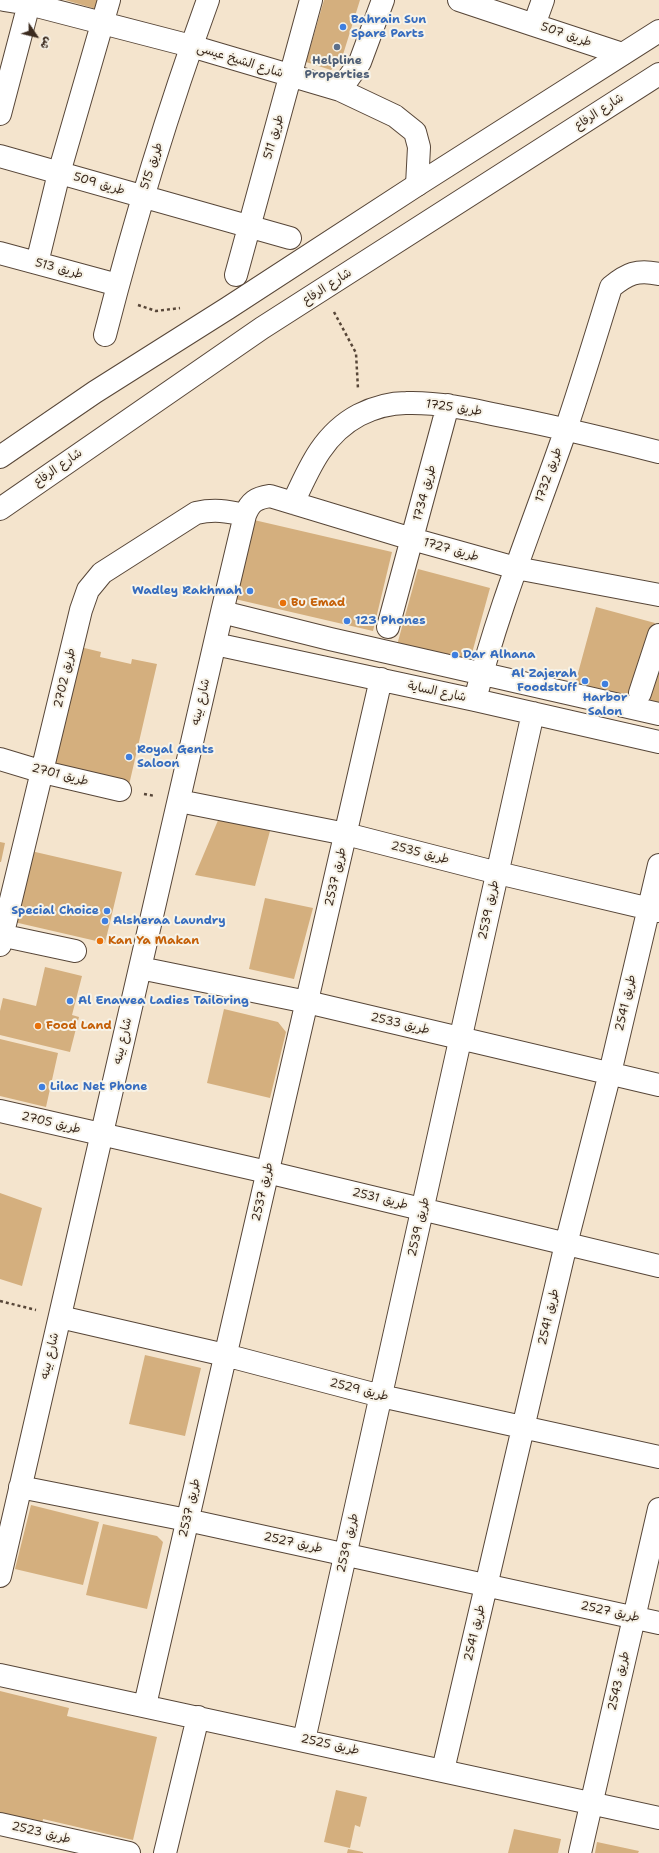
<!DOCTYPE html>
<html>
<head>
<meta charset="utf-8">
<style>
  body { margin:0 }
  #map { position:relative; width:659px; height:1853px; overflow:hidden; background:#f4e4cd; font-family:"Shantell Sans","Playpen Sans Arabic",sans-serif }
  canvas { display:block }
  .north { position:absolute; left:16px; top:16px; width:40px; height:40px; -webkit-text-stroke:3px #f7f3e8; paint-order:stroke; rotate:125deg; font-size:11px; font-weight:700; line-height:16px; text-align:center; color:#3b2a1e }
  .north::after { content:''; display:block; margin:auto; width:14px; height:18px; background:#3b2a1e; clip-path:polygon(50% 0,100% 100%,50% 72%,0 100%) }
</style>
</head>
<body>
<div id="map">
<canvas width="659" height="1853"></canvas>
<div class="north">ش</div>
</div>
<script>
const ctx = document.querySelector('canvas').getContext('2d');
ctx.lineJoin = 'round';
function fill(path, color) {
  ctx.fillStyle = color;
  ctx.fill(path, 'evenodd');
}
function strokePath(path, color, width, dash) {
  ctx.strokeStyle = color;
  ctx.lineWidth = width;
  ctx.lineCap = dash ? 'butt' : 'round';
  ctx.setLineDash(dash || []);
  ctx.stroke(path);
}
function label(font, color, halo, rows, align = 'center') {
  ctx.font = font + ' "Shantell Sans","Playpen Sans Arabic",sans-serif';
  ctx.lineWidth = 4;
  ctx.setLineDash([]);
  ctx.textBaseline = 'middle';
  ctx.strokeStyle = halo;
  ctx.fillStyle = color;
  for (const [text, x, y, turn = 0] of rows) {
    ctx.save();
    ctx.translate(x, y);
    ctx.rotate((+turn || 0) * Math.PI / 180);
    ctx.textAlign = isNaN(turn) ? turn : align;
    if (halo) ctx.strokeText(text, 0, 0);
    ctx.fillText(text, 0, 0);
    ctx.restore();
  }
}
fill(new Path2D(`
  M 65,0 L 106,0 L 103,11 Z
  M 324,0 L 360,0 L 341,61 L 331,70 L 306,62 Z
  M 254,520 L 392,552 L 373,631 L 235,599 Z
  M 418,569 L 490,588 L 469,664 L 397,645 Z
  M 596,607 L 655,623 L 633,700 L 575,684 Z
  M 76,646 L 101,652 L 100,657 L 131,664 L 132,659 L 157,664 L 129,785 L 48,767 Z
  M 659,650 L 659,706 L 643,701 Z
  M 219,818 L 270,831 L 255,886 L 195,875 Z
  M 0,842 L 5,843 L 1,862 L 0,862 Z
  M 31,851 L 122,872 L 105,943 L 14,922 Z
  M 265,898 L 313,908 L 294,979 L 249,969 Z
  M 45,967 L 82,976 L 72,1015 L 79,1017 L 70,1052 L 0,1035 L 0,1011 L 3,998 L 36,1006 Z
  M 224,1009 L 278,1022 L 286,1032 L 270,1098 L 207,1083 Z
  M 0,1039 L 58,1053 L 46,1107 L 0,1096 Z
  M 0,1193 L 42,1208 L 22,1286 L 0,1279 Z
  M 145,1355 L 201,1368 L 185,1436 L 129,1424 Z
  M 31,1505 L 99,1522 L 83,1585 L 15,1569 Z
  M 103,1524 L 157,1536 L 163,1542 L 147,1609 L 86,1595 Z
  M 0,1691 L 69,1708 L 67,1716 L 157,1737 L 133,1840 L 43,1819 L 41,1830 L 0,1821 Z
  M 336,1790 L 367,1797 L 360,1827 L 355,1825 L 350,1848 L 324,1842 Z
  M 514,1829 L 561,1839 L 558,1853 L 508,1853 Z
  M 597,1842 L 639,1851 L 638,1853 L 595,1853 Z
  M 348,1849 L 363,1852 L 363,1853 L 347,1853 Z`), '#d4af7e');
const minor = new Path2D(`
  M 4,0 L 29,4 L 191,46 L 340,90 L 395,116 L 415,132 L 419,147 L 417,185
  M 459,0 L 534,25
  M 543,0 L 534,25 L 622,54
  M 340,90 L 360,62 L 383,0
  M 0,114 L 30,0
  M 0,156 L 290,238
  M 0,253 L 118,285
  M 37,263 L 59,173 L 109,0
  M 236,275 L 311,0
  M 105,335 C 134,222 168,110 208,0
  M 293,503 C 309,468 323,434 359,415 C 373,408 391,403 406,403 C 439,402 470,409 502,416 C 555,426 607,439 659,452
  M 222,612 L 330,639 L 659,714
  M 388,627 L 448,405
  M 215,644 L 475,700 L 659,742
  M 640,693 L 659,635
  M 475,700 C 498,608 535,519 566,429 C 582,382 596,335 611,287 C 627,274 637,269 659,274
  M 0,759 L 43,772 L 120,790
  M 179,801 L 346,834 L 498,873 L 659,911
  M 0,935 L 75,951
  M 0,945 L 81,610 L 88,590 L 102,573 L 196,513 C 214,509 227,511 245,515
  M 140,968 L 307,1002 L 659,1085
  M 0,1111 L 267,1172 L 659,1266
  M 60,1317 L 225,1355 L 381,1396 L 659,1457
  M 20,1487 L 187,1520 L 659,1623
  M 0,1576 L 222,612 L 245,515 C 250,502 256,498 270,496 L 412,539 L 516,568 L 659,595
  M 0,1675 L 659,1818
  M 145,1705 L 381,679
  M 304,1740 L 533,713
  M 443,1770 L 566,1244 L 610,1073 L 659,865
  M 0,1824 L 129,1853
  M 165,1853 L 198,1717
  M 580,1853 L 659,1509`);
const major = new Path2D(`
  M 0,457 L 95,392 L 228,308 L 417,185 L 659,31
  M 0,509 L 262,328 L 659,74`);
strokePath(minor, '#574638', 24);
strokePath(major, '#574638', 24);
strokePath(new Path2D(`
  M 138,305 L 156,311 L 180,308
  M 334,312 L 356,353 L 358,389
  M 144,794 L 155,796
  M 0,1301 L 36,1310`), '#574638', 2.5, [3, 3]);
strokePath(minor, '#fff', 22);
strokePath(major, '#fff', 22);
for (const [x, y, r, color] of [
  [343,27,4,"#3f7fe0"],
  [337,47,4,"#5c6f8a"],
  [250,591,4,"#3f7fe0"],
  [283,603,4,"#e8710a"],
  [347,621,4,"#3f7fe0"],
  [455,655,4,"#3f7fe0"],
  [585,681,4,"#3f7fe0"],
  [605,684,4,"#3f7fe0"],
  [129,757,4,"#3f7fe0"],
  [107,911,4,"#3f7fe0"],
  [105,921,4,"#3f7fe0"],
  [100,941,4,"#e8710a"],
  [70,1001,4,"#3f7fe0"],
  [38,1026,4,"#e8710a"],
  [42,1087,4,"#3f7fe0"]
]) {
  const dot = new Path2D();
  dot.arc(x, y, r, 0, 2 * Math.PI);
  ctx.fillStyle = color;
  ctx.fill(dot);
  strokePath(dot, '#f7f3e8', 1.5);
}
label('bold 12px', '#366cbe', '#f7f3e8', [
  ["Bahrain Sun",351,20],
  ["Spare Parts",351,34],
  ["Wadley Rakhmah",242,591,"right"],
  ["123 Phones",355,621],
  ["Dar Alhana",463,655],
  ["Al Zajerah",577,674,"right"],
  ["Foodstuff",577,688,"right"],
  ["Harbor",605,698,"center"],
  ["Salon",605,712,"center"],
  ["Royal Gents",137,750],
  ["Saloon",137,764],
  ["Special Choice",99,911,"right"],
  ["Alsheraa Laundry",113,921],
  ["Al Enawea Ladies Tailoring",78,1001],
  ["Lilac Net Phone",50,1087]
], 'left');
label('12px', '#3b2a1e', '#f7f3e8', [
  ["طريق 507",566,35,19],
  ["شارع الشيخ عيسى",240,61,17],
  ["شارع الرفاع",599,112,-33],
  ["طريق 511",274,137,-74],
  ["طريق 515",152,166,-72],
  ["طريق 509",99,184,16],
  ["طريق 513",59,269,15],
  ["شارع الرفاع",327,287,-33],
  ["طريق 1725",454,408,8],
  ["شارع الرفاع",58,468,-35],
  ["طريق 1732",549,475,-70],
  ["طريق 1734",425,493,-75],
  ["طريق 1727",451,550,16],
  ["طريق 2702",65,678,-77],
  ["شارع الساية",437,692,12],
  ["شارع بينه",201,702,-77],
  ["طريق 2701",60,775,14],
  ["طريق 2535",420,853,14],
  ["طريق 2537",336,877,-77],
  ["طريق 2539",489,910,-78],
  ["طريق 2541",626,1003,-77],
  ["طريق 2533",400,1024,13],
  ["شارع بينه",123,1041,-77],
  ["طريق 2705",51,1123,13],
  ["طريق 2537",263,1192,-77],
  ["طريق 2531",380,1199,14],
  ["طريق 2539",419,1227,-77],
  ["طريق 2541",549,1317,-77],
  ["شارع بينه",50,1356,-77],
  ["طريق 2529",359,1390,14],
  ["طريق 2537",190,1508,-77],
  ["طريق 2527",293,1543,12],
  ["طريق 2539",348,1543,-77],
  ["طريق 2527",610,1612,12],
  ["طريق 2541",475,1633,-77],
  ["طريق 2543",619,1681,-77],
  ["طريق 2525",330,1745,12],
  ["طريق 2523",41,1833,13]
]);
label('bold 12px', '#4e5e75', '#f7f3e8', [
  ["Helpline",337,61],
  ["Properties",337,75]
]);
label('bold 12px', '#c56008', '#f7f3e8', [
  ["Bu Emad",291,603],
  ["Kan Ya Makan",108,941],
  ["Food Land",46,1026]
], 'left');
</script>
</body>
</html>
